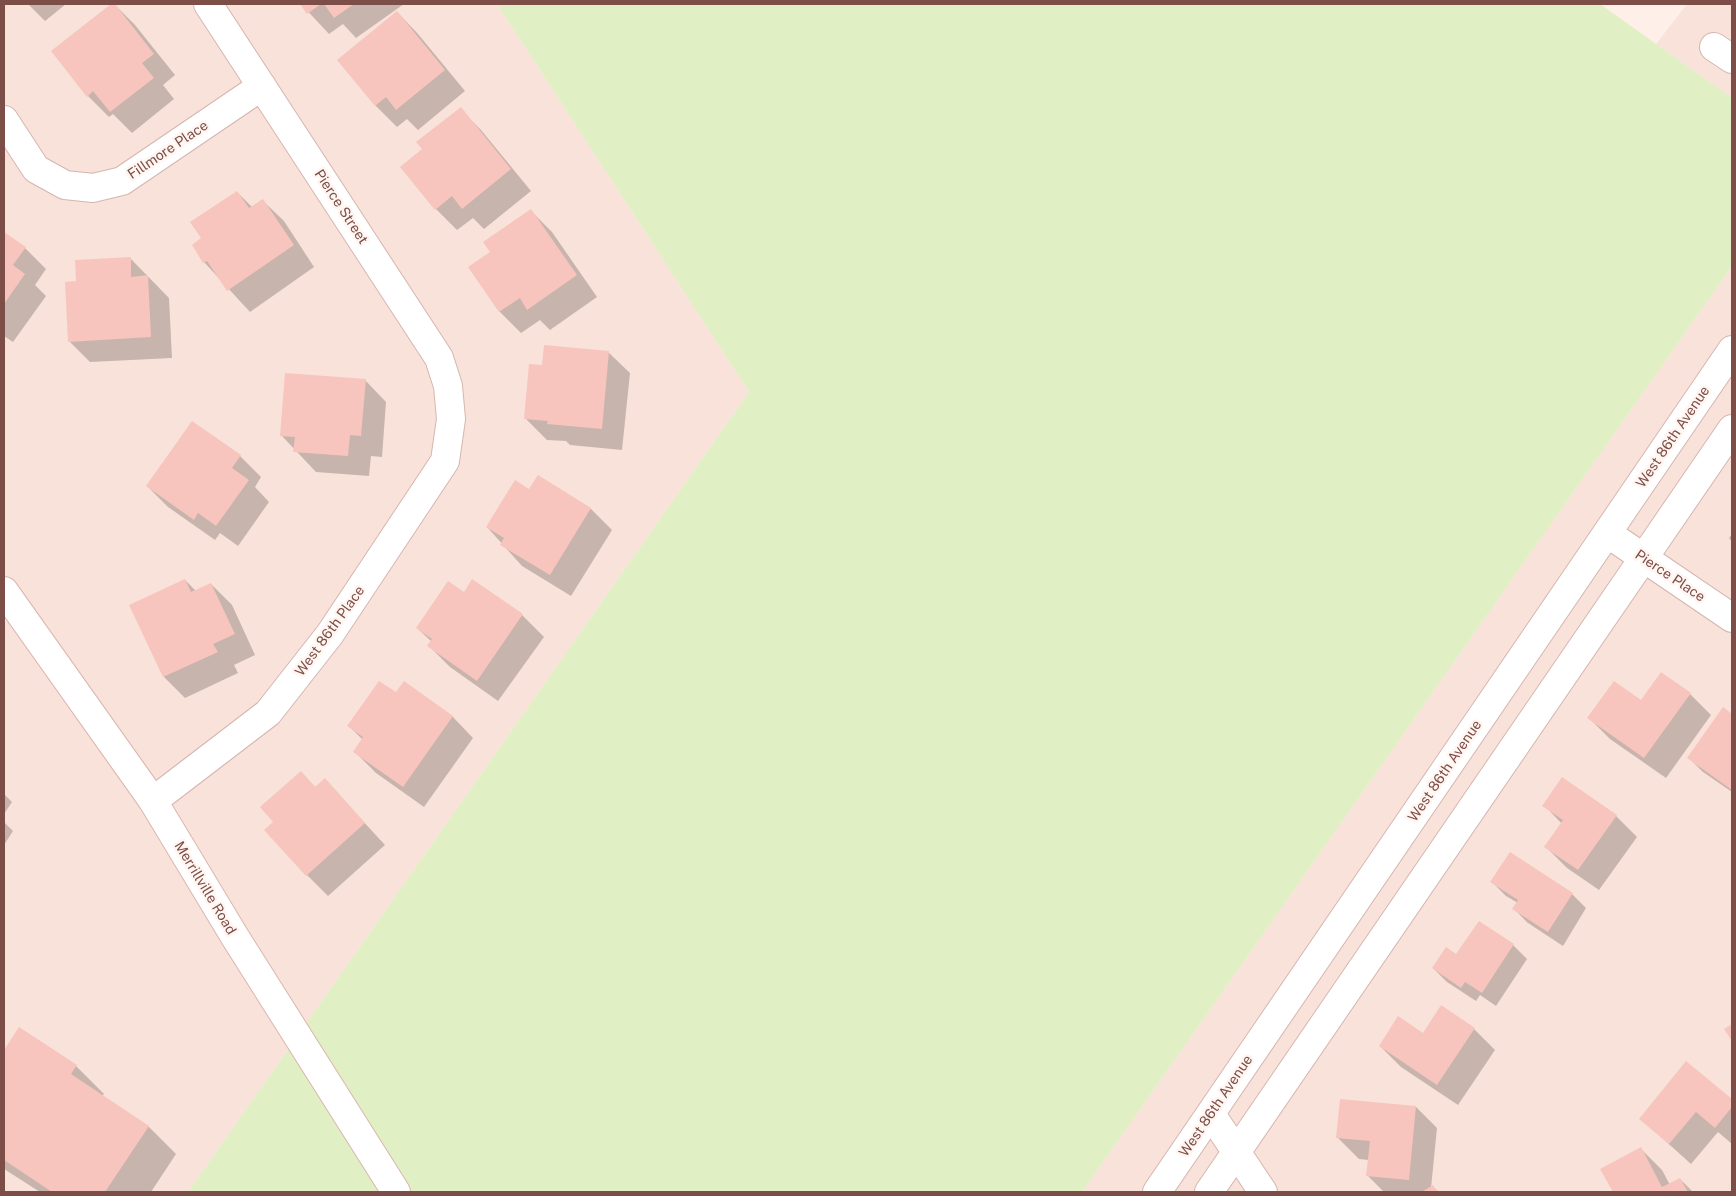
<!DOCTYPE html>
<html>
<head>
<meta charset="utf-8">
<style>
  body { margin:0 }
  #map { position:relative; width:1736px; height:1196px; overflow:hidden; background:#fef0e9; font-family:"Public Sans",sans-serif }
  canvas { display:block }
  .frame { position:absolute; inset:0; border:5px solid #7d4d48; pointer-events:none }
</style>
</head>
<body>
<div id="map">
<canvas width="1736" height="1196"></canvas>
<div class="frame"></div>
</div>
<script>
const ctx = document.querySelector('canvas').getContext('2d');
ctx.lineJoin = 'round';
function fill(path, color) {
  ctx.fillStyle = color;
  ctx.fill(path, 'evenodd');
}
function strokePath(path, color, width, dash) {
  ctx.strokeStyle = color;
  ctx.lineWidth = width;
  ctx.lineCap = dash ? 'butt' : 'round';
  ctx.setLineDash(dash || []);
  ctx.stroke(path);
}
function label(font, color, halo, rows, align = 'center') {
  ctx.font = font + ' "Public Sans",sans-serif';
  ctx.lineWidth = 5;
  ctx.setLineDash([]);
  ctx.textBaseline = 'middle';
  ctx.strokeStyle = halo;
  ctx.fillStyle = color;
  for (const [text, x, y, turn = 0] of rows) {
    ctx.save();
    ctx.translate(x, y);
    ctx.rotate((+turn || 0) * Math.PI / 180);
    ctx.textAlign = isNaN(turn) ? turn : align;
    if (halo) ctx.strokeText(text, 0, 0);
    ctx.fillText(text, 0, 0);
    ctx.restore();
  }
}
fill(new Path2D(`
  M 4,4 L 497,4 L 749,392 L 188,1192 L 4,1192 Z
  M 1687,4 L 1732,4 L 1732,98 L 1656,44 Z
  M 1732,266 L 1732,1192 L 1082,1192 Z`), '#f9e2d9');
fill(new Path2D(`
  M 497,4 L 1600,4 L 1732,98 L 1732,266 L 1082,1192 L 188,1192 L 749,392 Z`), '#e1efc4');
fill(new Path2D(`
  M 28,4 L 66,4 L 45,21 Z
  M 114,4 L 135,25 L 175,75 L 163,85 L 174,99 L 132,133 L 113,114 L 109,117 L 88,96 L 53,51 Z
  M 301,4 L 404,4 L 356,38 L 343,24 L 329,34 Z
  M 397,12 L 418,34 L 465,91 L 418,130 L 407,119 L 397,127 L 376,106 L 338,60 Z
  M 460,109 L 481,130 L 531,191 L 484,229 L 473,218 L 457,230 L 436,209 L 424,149 Z
  M 237,192 L 252,207 L 262,200 L 284,221 L 314,267 L 250,312 L 204,262 Z
  M 531,211 L 552,232 L 597,297 L 550,330 L 540,320 L 521,333 L 500,312 L 469,267 L 492,252 Z
  M 4,233 L 25,248 L 46,269 L 35,285 L 46,296 L 13,342 L 4,336 Z
  M 130,258 L 169,298 L 172,358 L 90,362 L 69,341 L 78,282 Z
  M 608,352 L 630,373 L 622,450 L 570,445 L 566,441 L 547,440 L 526,419 L 544,366 Z
  M 365,380 L 386,402 L 382,457 L 371,456 L 369,476 L 316,472 L 282,436 Z
  M 240,456 L 261,477 L 255,487 L 269,502 L 238,546 L 220,533 L 215,540 L 168,507 L 147,486 Z
  M 530,491 L 591,509 L 612,530 L 571,596 L 522,566 L 487,527 Z
  M 1732,534 L 1732,542 L 1729,538 Z
  M 185,580 L 196,591 L 211,584 L 232,605 L 255,655 L 234,665 L 238,673 L 185,698 L 164,677 L 131,605 Z
  M 473,581 L 522,615 L 544,637 L 498,701 L 450,667 L 429,646 L 432,642 L 417,628 L 464,594 Z
  M 396,694 L 452,716 L 473,738 L 424,807 L 376,773 L 354,751 L 363,740 L 349,726 Z
  M 1690,694 L 1711,715 L 1666,778 L 1610,739 L 1589,718 L 1641,701 Z
  M 1724,709 L 1732,715 L 1732,792 L 1703,772 L 1689,758 Z
  M 301,773 L 316,788 L 325,780 L 385,845 L 328,896 L 307,875 L 275,822 Z
  M 4,794 L 12,802 L 4,814 Z
  M 1544,805 L 1616,816 L 1637,837 L 1599,890 L 1567,868 L 1546,847 L 1562,824 Z
  M 4,822 L 13,831 L 4,845 Z
  M 1492,882 L 1572,894 L 1586,908 L 1563,946 L 1528,923 L 1514,909 L 1518,903 L 1506,896 Z
  M 1513,945 L 1527,959 L 1496,1006 L 1480,995 L 1476,1001 L 1447,982 L 1433,968 L 1457,956 Z
  M 20,1029 L 76,1066 L 104,1094 L 102,1096 L 149,1127 L 176,1154 L 151,1192 L 40,1192 L 4,1169 L 4,1053 Z
  M 1474,1029 L 1495,1050 L 1458,1105 L 1401,1067 L 1380,1046 Z
  M 1687,1063 L 1732,1101 L 1732,1144 L 1718,1132 L 1691,1164 L 1641,1119 Z
  M 1416,1107 L 1437,1128 L 1431,1188 L 1433,1187 L 1439,1192 L 1384,1192 L 1368,1176 L 1369,1160 L 1359,1159 L 1338,1138 Z
  M 1641,1149 L 1662,1170 L 1670,1185 L 1680,1179 L 1693,1192 L 1614,1192 L 1602,1170 Z`), '#0003');
fill(new Path2D(`
  M 111,4 L 115,4 L 154,54 L 142,63 L 154,78 L 110,112 L 93,91 L 87,97 L 51,51 Z
  M 300,4 L 321,4 L 307,14 Z
  M 324,4 L 354,4 L 334,18 Z
  M 397,11 L 445,70 L 396,110 L 386,97 L 375,106 L 337,60 Z
  M 461,107 L 511,169 L 462,209 L 452,196 L 435,210 L 400,167 L 422,149 L 416,142 Z
  M 237,191 L 249,208 L 263,199 L 294,245 L 227,291 L 207,261 L 203,263 L 192,245 L 201,238 L 190,222 Z
  M 531,209 L 577,275 L 527,310 L 520,298 L 499,312 L 468,267 L 490,252 L 483,242 Z
  M 4,232 L 26,247 L 13,265 L 25,274 L 4,304 Z
  M 131,257 L 131,277 L 148,275 L 151,337 L 68,342 L 65,282 L 76,281 L 75,260 Z
  M 544,345 L 609,351 L 602,429 L 547,424 L 548,421 L 524,419 L 529,364 L 542,365 Z
  M 285,373 L 366,379 L 361,436 L 350,435 L 348,456 L 293,452 L 295,437 L 280,436 Z
  M 192,421 L 241,455 L 232,468 L 249,480 L 216,526 L 198,513 L 194,520 L 146,486 Z
  M 538,475 L 591,508 L 550,575 L 500,545 L 504,538 L 486,527 L 515,480 L 529,489 Z
  M 185,579 L 191,592 L 211,583 L 235,634 L 213,644 L 218,652 L 163,677 L 129,605 Z
  M 472,579 L 523,614 L 477,681 L 427,646 L 432,639 L 416,628 L 448,581 L 464,592 Z
  M 1661,672 L 1691,693 L 1644,758 L 1587,718 L 1614,681 L 1641,700 Z
  M 379,681 L 396,692 L 404,681 L 453,716 L 403,787 L 353,752 L 363,737 L 347,726 Z
  M 1723,707 L 1732,714 L 1732,790 L 1687,758 Z
  M 301,771 L 315,787 L 325,778 L 365,823 L 306,876 L 264,830 L 273,822 L 260,807 Z
  M 1562,777 L 1617,815 L 1578,870 L 1544,847 L 1563,820 L 1542,806 Z
  M 1510,852 L 1573,893 L 1548,932 L 1512,909 L 1518,900 L 1490,882 Z
  M 1479,921 L 1514,944 L 1482,993 L 1465,982 L 1461,988 L 1432,968 L 1446,947 L 1456,954 Z
  M 1441,1005 L 1475,1028 L 1437,1085 L 1379,1046 L 1398,1016 L 1423,1033 Z
  M 1732,1024 L 1732,1041 L 1724,1029 Z
  M 19,1027 L 77,1065 L 71,1074 L 149,1126 L 105,1192 L 52,1192 L 4,1160 L 4,1050 Z
  M 1686,1061 L 1732,1099 L 1732,1107 L 1715,1128 L 1696,1112 L 1669,1144 L 1639,1119 Z
  M 1340,1099 L 1416,1106 L 1409,1180 L 1366,1176 L 1370,1141 L 1336,1138 Z
  M 1641,1147 L 1662,1187 L 1680,1178 L 1688,1192 L 1613,1192 L 1600,1169 Z
  M 1433,1185 L 1438,1192 L 1422,1192 Z`), '#f7c5bd');
const street = new Path2D(`
  M 1714,47 L 1732,59
  M 4,120 L 36,169 L 65,185 L 93,188 L 122,181 L 262,86
  M 1607,533 L 1732,618
  M 153,801 L 268,713 L 330,634 L 445,461 L 451,419 L 448,386 L 439,358 L 208,4
  M 1211,1114 L 1263,1192
  M 1157,1192 L 1732,350
  M 1209,1192 L 1732,429`);
const secondary = new Path2D(`
  M 4,591 L 153,801 L 235,937 L 396,1192`);
strokePath(street, '#d5b6af', 30);
strokePath(secondary, '#dbb6ae', 30);
strokePath(street, '#fff', 28);
strokePath(secondary, '#fff', 28);
label('14px', '#7d4d48', '#fff6f1', [
  ["Fillmore Place",168,150,-34],
  ["Pierce Street",341,207,57],
  ["West 86th Avenue",1673,437,-56],
  ["Pierce Place",1670,576,34],
  ["West 86th Place",330,631,-54],
  ["West 86th Avenue",1445,771,-56],
  ["Merrillville Road",205,888,59],
  ["West 86th Avenue",1216,1106,-56]
]);
</script>
</body>
</html>
